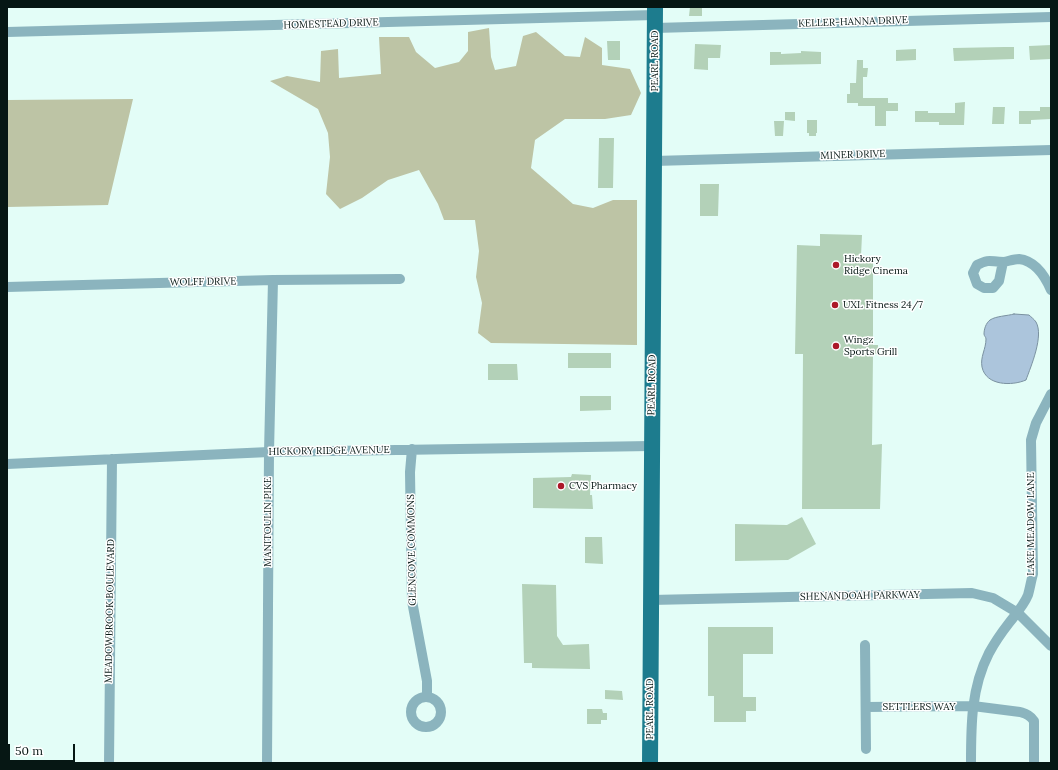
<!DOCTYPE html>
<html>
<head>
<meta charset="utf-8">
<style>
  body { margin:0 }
  #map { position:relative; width:1058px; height:770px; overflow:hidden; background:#e3fdf7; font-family:Lora,serif }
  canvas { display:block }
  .frame { position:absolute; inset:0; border:8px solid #061714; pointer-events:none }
  .scale { position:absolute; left:8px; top:744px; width:67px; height:18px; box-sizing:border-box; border:2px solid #061714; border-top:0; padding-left:5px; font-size:12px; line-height:14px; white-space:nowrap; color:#061714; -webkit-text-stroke:3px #fff; paint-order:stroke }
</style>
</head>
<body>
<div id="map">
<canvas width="1058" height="770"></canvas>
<div class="frame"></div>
<div class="scale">50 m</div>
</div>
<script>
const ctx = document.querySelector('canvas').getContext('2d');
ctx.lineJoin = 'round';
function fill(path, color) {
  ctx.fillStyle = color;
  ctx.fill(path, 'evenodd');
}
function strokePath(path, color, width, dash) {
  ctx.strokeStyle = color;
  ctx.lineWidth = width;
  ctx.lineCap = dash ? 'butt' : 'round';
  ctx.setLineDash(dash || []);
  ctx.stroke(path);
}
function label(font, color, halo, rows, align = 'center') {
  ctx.font = font + ' Lora,serif';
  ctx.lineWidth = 3;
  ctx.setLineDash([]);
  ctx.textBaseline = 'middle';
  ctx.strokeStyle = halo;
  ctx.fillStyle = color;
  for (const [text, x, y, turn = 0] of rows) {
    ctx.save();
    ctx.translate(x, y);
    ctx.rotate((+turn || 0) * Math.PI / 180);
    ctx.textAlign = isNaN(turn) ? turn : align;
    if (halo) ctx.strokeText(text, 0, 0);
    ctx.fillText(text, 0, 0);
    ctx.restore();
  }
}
fill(new Path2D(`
  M 489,28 L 491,57 L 495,70 L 516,66 L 523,36 L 536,32 L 565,56 L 580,57 L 585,37 L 602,48 L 602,65 L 630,69 L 641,93 L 631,115 L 605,119 L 565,119 L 535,140 L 531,168 L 573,204 L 593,208 L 613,200 L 637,200 L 637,345 L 491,343 L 478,333 L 482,303 L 476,277 L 479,251 L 475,220 L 444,220 L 438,204 L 419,170 L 388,180 L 362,198 L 340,209 L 326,194 L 330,157 L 328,133 L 318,109 L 270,81 L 287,76 L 320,82 L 321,51 L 338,49 L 339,78 L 381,74 L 379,37 L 409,37 L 416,52 L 435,68 L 459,62 L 468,51 L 468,32 Z
  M 133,99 L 108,205 L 7,207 L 7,100 Z`), '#bdc4a5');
const water = new Path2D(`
  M 1014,314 L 1029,315 C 1031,317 1034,319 1036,322 C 1044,336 1031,366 1026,380 C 1012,386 986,386 982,367 C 980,357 986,349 986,339 C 986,337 984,336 984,334 C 984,329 986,323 990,320 C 996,316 1007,316 1014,314 Z`);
fill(water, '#acc5dc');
strokePath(water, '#7a91a0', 1);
fill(new Path2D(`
  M 690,7 L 702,7 L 702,16 L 689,16 Z
  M 607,41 L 620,41 L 620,60 L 608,60 Z
  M 695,44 L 721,45 L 720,58 L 708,58 L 708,70 L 694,69 Z
  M 1051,45 L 1051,59 L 1030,60 L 1029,46 Z
  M 1004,47 L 1014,47 L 1014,59 L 954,61 L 953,48 Z
  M 916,49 L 916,60 L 896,61 L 896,50 Z
  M 801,51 L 821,52 L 821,64 L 770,65 L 770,52 L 781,52 L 781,54 L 801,53 Z
  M 857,60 L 863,60 L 863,68 L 868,68 L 867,77 L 863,77 L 863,98 L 888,98 L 888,103 L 898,103 L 898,111 L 886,111 L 886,126 L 875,126 L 875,106 L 858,106 L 858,103 L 847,103 L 847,94 L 850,94 L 850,83 L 856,83 Z
  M 965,102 L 964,125 L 939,125 L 939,122 L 915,122 L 915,111 L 928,111 L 928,113 L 955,113 L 955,103 Z
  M 993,107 L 1005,107 L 1004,124 L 992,124 Z
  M 1040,107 L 1051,107 L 1051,119 L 1031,120 L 1031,124 L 1019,124 L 1019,111 L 1040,111 Z
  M 785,112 L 795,112 L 795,121 L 785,120 Z
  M 807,120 L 817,120 L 817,133 L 816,133 L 816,136 L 809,136 L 809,133 L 807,133 Z
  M 774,121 L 784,121 L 783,136 L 775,136 Z
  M 599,138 L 614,138 L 613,188 L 598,188 Z
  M 700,184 L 719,184 L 718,216 L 700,216 Z
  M 820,234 L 862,235 L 861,256 L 873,256 L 873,345 L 878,345 L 878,354 L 873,354 L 872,445 L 882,444 L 880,509 L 802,509 L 803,354 L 795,354 L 797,245 L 820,246 Z
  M 568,353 L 611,353 L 611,368 L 568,368 Z
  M 488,364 L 517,364 L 518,380 L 488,380 Z
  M 580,396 L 611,396 L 611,410 L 580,411 Z
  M 572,474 L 591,475 L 590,495 L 592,495 L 593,509 L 533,508 L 533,478 L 571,477 Z
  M 802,517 L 816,544 L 788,560 L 735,561 L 735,524 L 787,525 Z
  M 585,537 L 602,537 L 603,564 L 585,563 Z
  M 522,584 L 556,585 L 557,636 L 563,645 L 589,644 L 590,669 L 532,668 L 532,663 L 524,663 Z
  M 708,627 L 773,627 L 773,654 L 743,654 L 743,697 L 756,697 L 756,711 L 746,711 L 746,722 L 714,722 L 714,696 L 708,696 Z
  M 605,690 L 622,691 L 623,700 L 605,699 Z
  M 587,709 L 602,709 L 603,713 L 607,713 L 607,720 L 601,720 L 601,724 L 587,724 Z`), '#b3d1b8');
strokePath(new Path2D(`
  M 655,28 L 1051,17
  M 7,32 L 655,15
  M 654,161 L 1051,150
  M 1003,262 L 999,281 L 993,288 L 984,288 L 977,284 L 973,273 L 977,265 C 991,258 990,262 1004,262 C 1009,261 1014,259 1019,259 C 1036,261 1045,276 1051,290
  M 7,287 L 273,280 L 400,279
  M 412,449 L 410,472 L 412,601 L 427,681 L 427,697
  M 7,464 L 269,452 L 651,446
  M 651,600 L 972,593 L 993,598 L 1018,613 L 1051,646
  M 865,645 L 866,749
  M411 712a15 15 0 1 1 30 0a15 15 0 1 1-30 0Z
  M 866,707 L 973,706 L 1020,712 C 1026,714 1030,715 1034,721 L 1034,763
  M 109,763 L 112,459
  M 267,763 L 269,452 L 273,280
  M 971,763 C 971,725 971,688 989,653 C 995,642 1002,632 1009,623 C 1016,614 1024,605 1028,595 C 1030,588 1031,581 1033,574 L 1031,440 L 1036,423 L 1051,394`), '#8bb4be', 10);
strokePath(new Path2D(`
  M 650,763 L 655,7`), '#1d7c8e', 16);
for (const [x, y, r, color] of [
  [836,265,4,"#ac1828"],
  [835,305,4,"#ac1828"],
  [836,346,4,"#ac1828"],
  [561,486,4,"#ac1828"]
]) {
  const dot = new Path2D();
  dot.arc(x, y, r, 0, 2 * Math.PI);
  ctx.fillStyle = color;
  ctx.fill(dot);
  strokePath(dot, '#fff', 1.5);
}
label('10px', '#061714', '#fff', [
  ["KELLER-HANNA DRIVE",853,22,-2],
  ["HOMESTEAD DRIVE",331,24,-2],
  ["PEARL ROAD",655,61,-90],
  ["MINER DRIVE",853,155,-2],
  ["WOLFF DRIVE",203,282,-1],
  ["PEARL ROAD",652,385,-89],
  ["HICKORY RIDGE AVENUE",329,451,-1],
  ["MANITOULIN PIKE",268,522,-90],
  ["LAKE MEADOW LANE",1031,524,-90],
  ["GLENCOVE COMMONS",412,550,-91],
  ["SHENANDOAH PARKWAY",860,596,-1],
  ["MEADOWBROOK BOULEVARD",110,611,-89],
  ["SETTLERS WAY",919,707],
  ["PEARL ROAD",650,709,-90]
]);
label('10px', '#061714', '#fff', [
  ["Hickory",844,259],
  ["Ridge Cinema",844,271],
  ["UXL Fitness 24/7",843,305],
  ["Wingz",844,340],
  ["Sports Grill",844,352],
  ["CVS Pharmacy",569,486]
], 'left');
</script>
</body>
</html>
